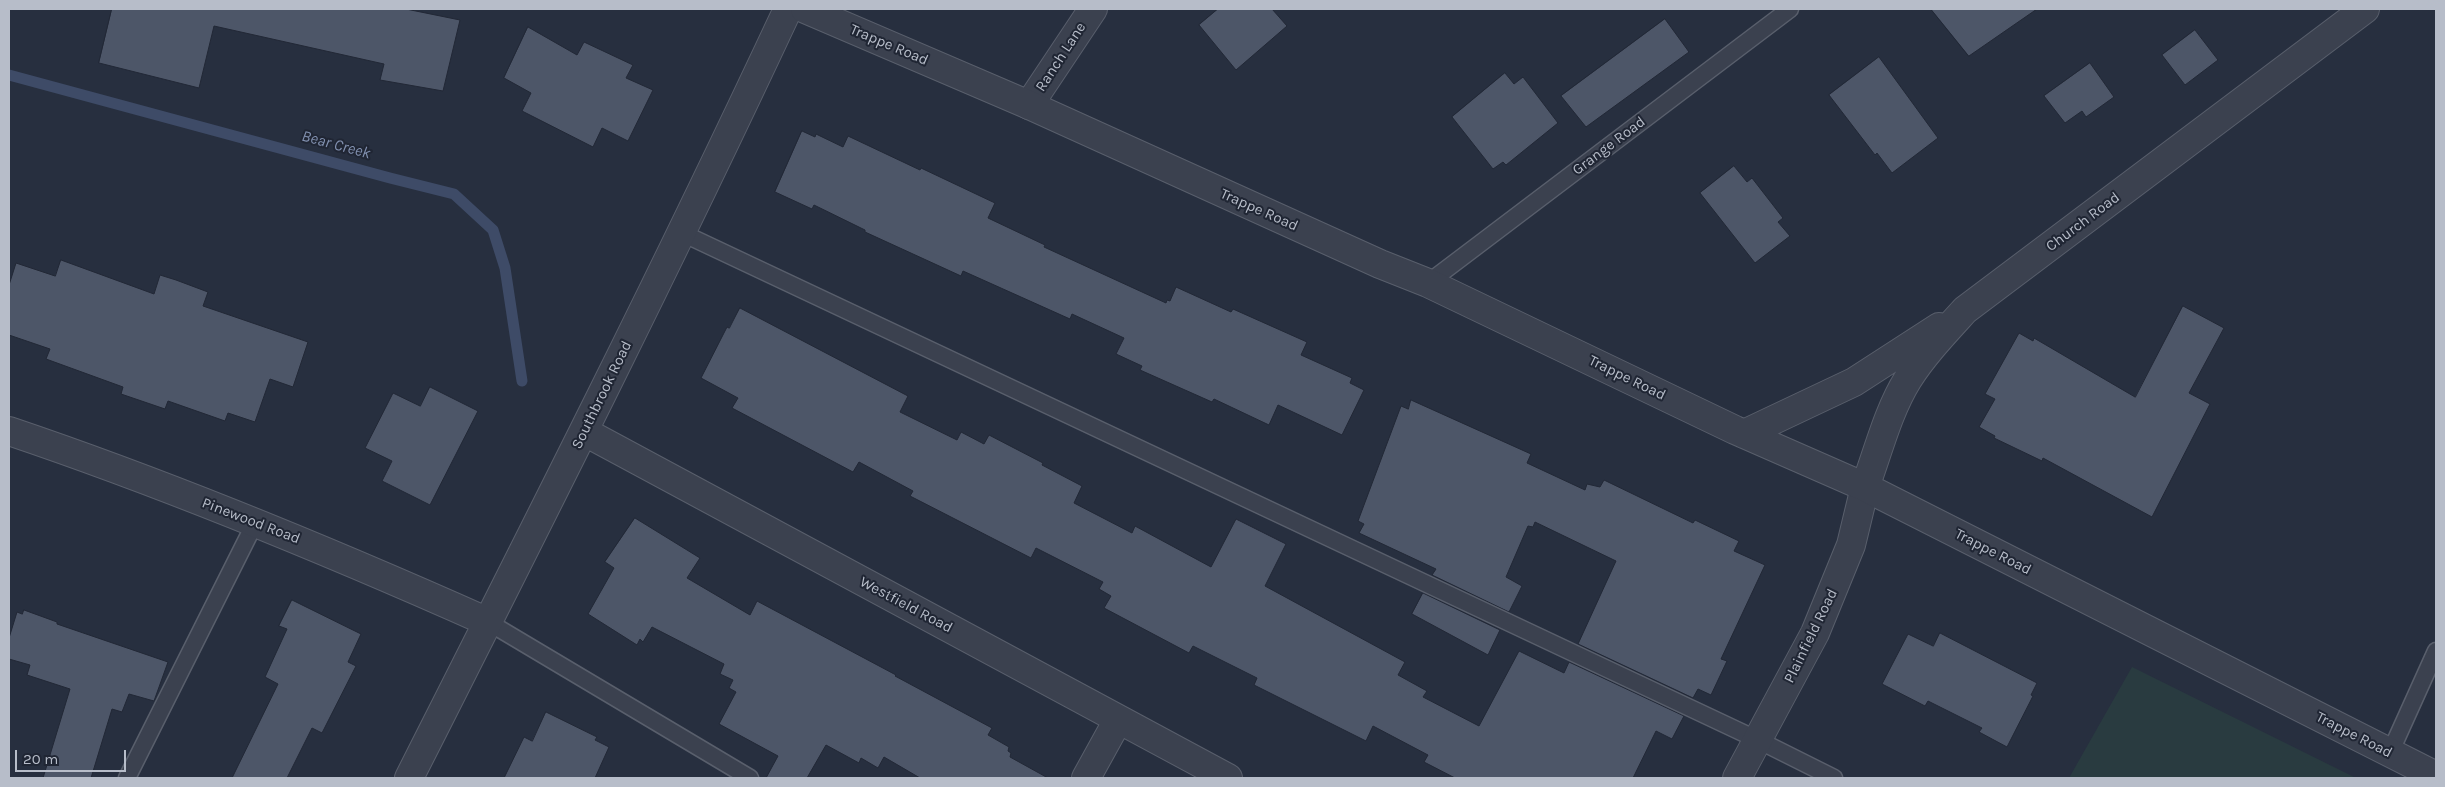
<!DOCTYPE html>
<html>
<head>
<meta charset="utf-8">
<style>
  body { margin:0 }
  #map { position:relative; width:2445px; height:787px; overflow:hidden; background:#272f3f; font-family:Karla,sans-serif }
  canvas { display:block }
  .frame { position:absolute; inset:0; border:10px solid #b7bdc9; pointer-events:none }
  .scale { position:absolute; left:15px; top:750px; width:111px; height:22px; box-sizing:border-box; border:2px solid #b7bdc9; border-top:0; padding-left:6px; font-size:15px; line-height:18px; white-space:nowrap; color:#b7bdc9; -webkit-text-stroke:4px #202634; paint-order:stroke }
</style>
</head>
<body>
<div id="map">
<canvas width="2445" height="787"></canvas>
<div class="frame"></div>
<div class="scale">20 m</div>
</div>
<script>
const ctx = document.querySelector('canvas').getContext('2d');
ctx.lineJoin = 'round';
function fill(path, color) {
  ctx.fillStyle = color;
  ctx.fill(path, 'evenodd');
}
function strokePath(path, color, width, dash) {
  ctx.strokeStyle = color;
  ctx.lineWidth = width;
  ctx.lineCap = dash ? 'butt' : 'round';
  ctx.setLineDash(dash || []);
  ctx.stroke(path);
}
function label(font, color, halo, rows, align = 'center') {
  ctx.font = font + ' Karla,sans-serif';
  ctx.lineWidth = 4;
  ctx.setLineDash([]);
  ctx.textBaseline = 'middle';
  ctx.strokeStyle = halo;
  ctx.fillStyle = color;
  for (const [text, x, y, turn = 0] of rows) {
    ctx.save();
    ctx.translate(x, y);
    ctx.rotate((+turn || 0) * Math.PI / 180);
    ctx.textAlign = isNaN(turn) ? turn : align;
    if (halo) ctx.strokeText(text, 0, 0);
    ctx.fillText(text, 0, 0);
    ctx.restore();
  }
}
fill(new Path2D(`
  M 2132,667 L 2356,778 L 2069,778 Z`), '#293b40');
strokePath(new Path2D(`
  M 9,75 L 390,178 L 454,194 L 493,230 L 505,268 L 522,381`), '#3e4b67', 11);
const building = new Path2D(`
  M 112,9 L 406,9 L 460,20 L 443,91 L 380,80 L 384,64 L 214,26 L 199,88 L 99,63 Z
  M 1218,9 L 1272,9 L 1287,26 L 1236,70 L 1199,25 Z
  M 1931,9 L 2037,9 L 1969,56 Z
  M 1665,19 L 1689,52 L 1586,127 L 1561,96 Z
  M 528,27 L 577,55 L 584,42 L 633,65 L 626,78 L 653,90 L 628,141 L 602,128 L 593,147 L 522,111 L 531,93 L 504,78 Z
  M 2195,30 L 2218,60 L 2185,85 L 2162,55 Z
  M 1879,57 L 1938,138 L 1892,173 L 1877,153 L 1875,155 L 1829,95 Z
  M 2090,63 L 2114,97 L 2086,117 L 2082,111 L 2065,123 L 2044,96 Z
  M 1505,73 L 1514,84 L 1523,77 L 1558,123 L 1506,165 L 1503,162 L 1493,169 L 1452,117 Z
  M 802,131 L 815,137 L 816,134 L 843,147 L 848,136 L 920,170 L 921,168 L 995,203 L 988,218 L 1045,245 L 1044,247 L 1166,303 L 1167,300 L 1170,301 L 1176,287 L 1231,312 L 1233,309 L 1307,342 L 1301,355 L 1352,378 L 1350,383 L 1364,390 L 1342,435 L 1278,405 L 1269,425 L 1214,399 L 1212,402 L 1140,370 L 1142,366 L 1116,354 L 1124,338 L 1072,314 L 1070,319 L 963,271 L 961,276 L 865,232 L 865,230 L 814,205 L 812,209 L 775,192 Z
  M 1734,166 L 1747,182 L 1752,178 L 1783,218 L 1778,222 L 1790,236 L 1755,263 L 1700,193 Z
  M 61,260 L 154,294 L 160,275 L 176,280 L 208,292 L 203,306 L 308,342 L 293,387 L 270,379 L 255,422 L 228,413 L 225,421 L 168,401 L 165,409 L 121,394 L 123,387 L 46,359 L 50,349 L 9,335 L 9,285 L 16,263 L 55,276 Z
  M 2183,306 L 2224,328 L 2189,393 L 2210,404 L 2152,517 L 2043,458 L 2042,461 L 1994,438 L 1995,436 L 1979,427 L 1995,399 L 1985,394 L 2019,333 L 2033,341 L 2034,338 L 2135,397 Z
  M 740,308 L 908,396 L 900,412 L 957,440 L 961,432 L 984,444 L 989,435 L 1043,463 L 1042,465 L 1082,486 L 1074,503 L 1132,533 L 1135,526 L 1211,567 L 1236,519 L 1286,544 L 1265,586 L 1405,662 L 1398,675 L 1427,691 L 1423,697 L 1479,726 L 1519,651 L 1564,673 L 1569,662 L 1684,716 L 1672,739 L 1656,731 L 1633,778 L 1455,778 L 1424,762 L 1428,755 L 1373,726 L 1366,741 L 1254,685 L 1257,678 L 1193,646 L 1189,653 L 1104,608 L 1111,596 L 1099,589 L 1103,582 L 1036,548 L 1031,558 L 910,496 L 913,491 L 859,462 L 853,472 L 732,408 L 738,398 L 701,378 L 727,327 L 729,328 Z
  M 430,387 L 478,411 L 430,505 L 382,481 L 392,461 L 365,448 L 393,393 L 420,406 Z
  M 1411,400 L 1531,454 L 1527,463 L 1585,490 L 1587,484 L 1600,487 L 1604,480 L 1693,523 L 1695,520 L 1739,541 L 1734,551 L 1765,565 L 1721,659 L 1727,661 L 1711,695 L 1698,689 L 1693,698 L 1578,644 L 1616,561 L 1535,522 L 1533,527 L 1528,526 L 1506,577 L 1522,586 L 1509,612 L 1432,575 L 1436,569 L 1359,533 L 1364,524 L 1358,521 L 1401,406 L 1408,409 Z
  M 635,518 L 700,558 L 687,578 L 750,615 L 757,601 L 896,675 L 895,676 L 992,728 L 988,735 L 1009,747 L 1008,751 L 1011,753 L 1010,757 L 1048,778 L 920,778 L 884,757 L 878,768 L 861,758 L 859,763 L 826,745 L 807,778 L 766,778 L 778,756 L 719,724 L 736,692 L 729,688 L 733,680 L 720,674 L 724,664 L 652,627 L 643,642 L 640,639 L 637,645 L 588,614 L 614,568 L 605,562 Z
  M 1423,593 L 1500,630 L 1488,655 L 1412,614 Z
  M 292,600 L 361,634 L 348,662 L 356,666 L 322,733 L 312,728 L 287,778 L 232,778 L 278,684 L 265,677 L 287,629 L 279,626 Z
  M 24,610 L 57,622 L 57,624 L 168,662 L 154,701 L 129,694 L 122,712 L 112,709 L 91,778 L 43,778 L 70,689 L 27,675 L 30,665 L 9,659 L 9,638 L 17,612 L 22,614 Z
  M 1940,633 L 2037,683 L 2031,695 L 2033,696 L 2007,747 L 1979,732 L 1982,728 L 1928,701 L 1925,706 L 1882,684 L 1908,634 L 1933,646 Z
  M 546,712 L 597,737 L 595,740 L 609,747 L 595,778 L 504,778 L 524,737 L 532,741 Z`);
fill(building, '#4d5668');
strokePath(building, '#222836', 1);
const service = new Path2D(`
  M 682,233 L 1758,740 L 1834,778
  M 1428,283 L 1790,9
  M 488,622 L 750,778
  M 2390,753 L 2436,651
  M 127,778 L 255,523`);
const minor = new Path2D(`
  M 1029,105 L 1093,9
  M 9,431 C 172,486 331,552 488,622
  M 585,432 L 1228,778
  M 409,778 C 538,523 667,268 788,9
  M 1086,778 L 1118,720
  M 1737,778 L 1815,633 L 1851,545 L 1865,487`);
const tertiary = new Path2D(`
  M 805,9 L 1029,105 L 1380,264 L 1428,283 L 1735,430 L 1865,487 L 2436,776
  M 1744,434 L 1854,382 L 1939,327
  M 1865,487 C 1878,452 1888,411 1908,379 C 1924,354 1945,332 1965,310 L 2365,9`);
strokePath(service, '#595f6c', 19);
strokePath(minor, '#595f6c', 30);
strokePath(tertiary, '#595f6c', 30);
strokePath(service, '#3b414f', 16);
strokePath(minor, '#3b414f', 28);
strokePath(tertiary, '#3b414f', 28);
label('15px', '#b7bdc9', '#202634', [
  ["Trappe Road",889,45,23],
  ["Ranch Lane",1061,57,-57],
  ["Grange Road",1609,146,-37],
  ["Trappe Road",1259,210,24],
  ["Church Road",2083,222,-37],
  ["Trappe Road",1627,378,26],
  ["Southbrook Road",602,395,-64],
  ["Pinewood Road",251,521,21],
  ["Trappe Road",1993,552,27],
  ["Westfield Road",906,605,28],
  ["Plainfield Road",1811,636,-64],
  ["Trappe Road",2354,735,27]
]);
label('italic 16px', '#8190af', '#202634', [
  ["Bear Creek",336,145,15]
]);
</script>
</body>
</html>
